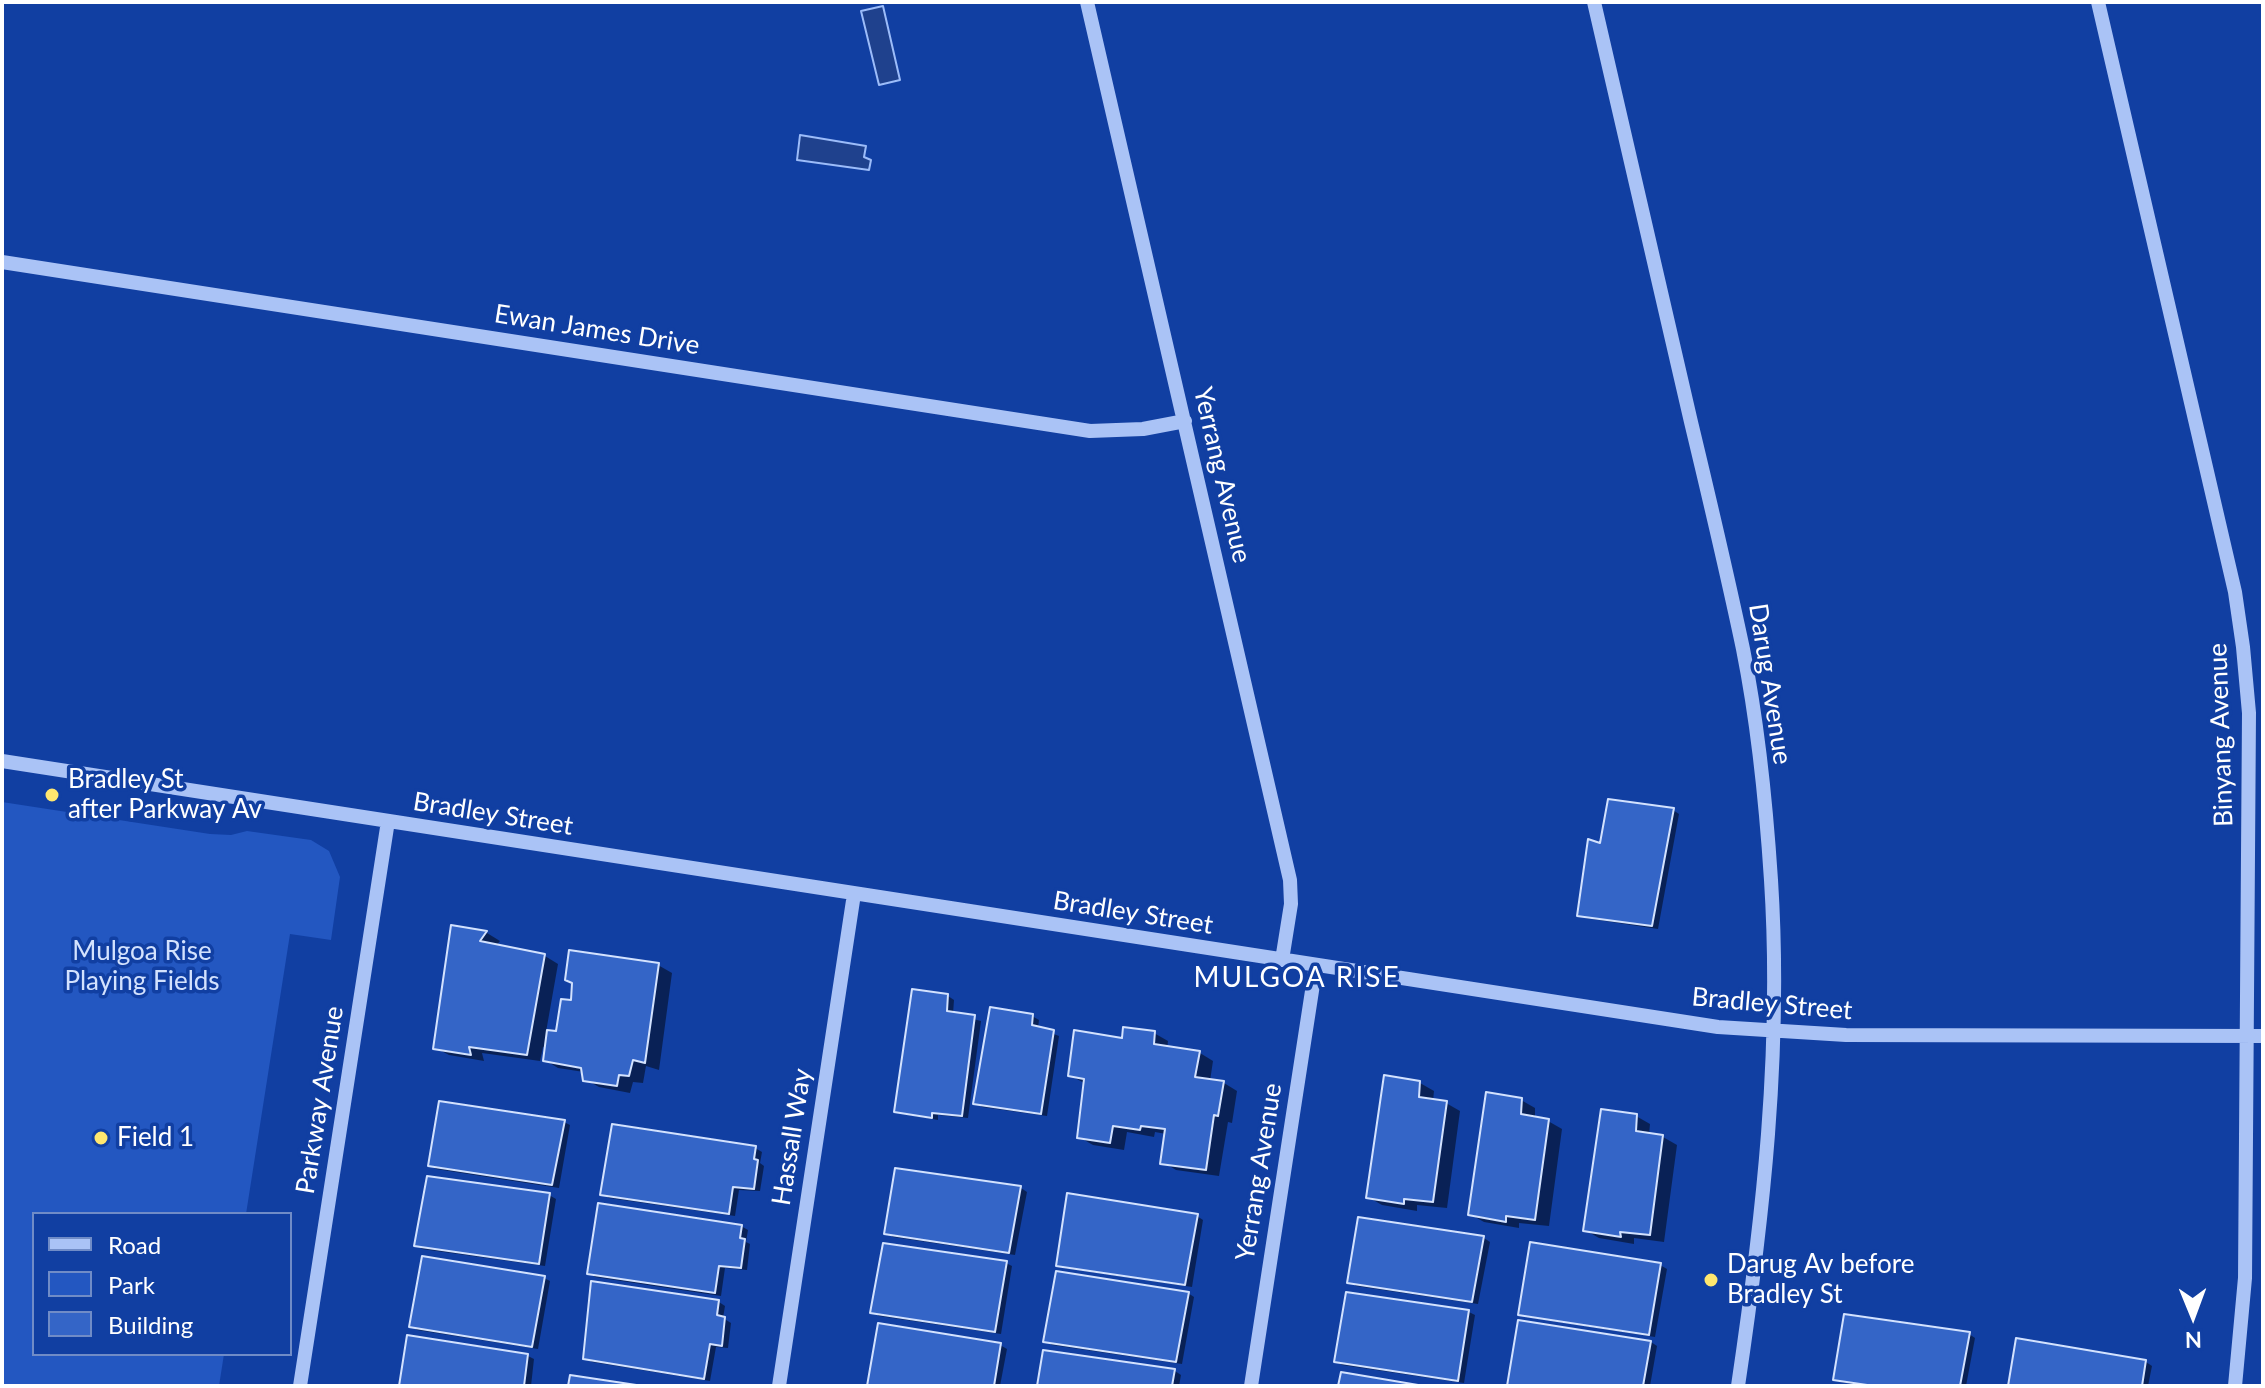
<!DOCTYPE html>
<html>
<head>
<meta charset="utf-8">
<style>
  body { margin:0 }
  #map { position:relative; width:2265px; height:1388px; overflow:hidden; background:#113fa2; font-family:Lato,sans-serif }
  canvas { display:block }
  .frame { position:absolute; inset:0; border:4px solid #fff; pointer-events:none }
  .legend { position:absolute; left:32px; top:1212px; width:260px; height:144px; box-sizing:border-box; background:#113fa2; border:2px solid #708cc7; margin:0; padding:10px 14px; list-style:none; font-size:24px; color:#fff }
  .legend li { display:flex; align-items:center; gap:16px; height:40px }
  .legend b { width:40px; border:2px solid #708cc7 }
  .north { position:absolute; left:2153px; top:1276px; width:80px; height:80px; -webkit-text-stroke:6px #113fa2; paint-order:stroke; rotate:179deg; font-size:22px; font-weight:700; line-height:32px; text-align:center; color:#fff }
  .north::after { content:''; display:block; margin:auto; width:28px; height:36px; background:#fff; clip-path:polygon(50% 0,100% 100%,50% 72%,0 100%) }
</style>
</head>
<body>
<div id="map">
<canvas width="2265" height="1388"></canvas>
<div class="frame"></div>
<ul class="legend">
<li><b style="height:10px;background:#aac3f6"></b>Road</li>
<li><b style="height:22px;background:#2357c1"></b>Park</li>
<li><b style="height:22px;background:#3465c7"></b>Building</li>
</ul>
<div class="north">N</div>
</div>
<script>
const ctx = document.querySelector('canvas').getContext('2d');
ctx.lineJoin = 'round';
function fill(path, color) {
  ctx.fillStyle = color;
  ctx.fill(path, 'evenodd');
}
function strokePath(path, color, width, dash) {
  ctx.strokeStyle = color;
  ctx.lineWidth = width;
  ctx.lineCap = dash ? 'butt' : 'round';
  ctx.setLineDash(dash || []);
  ctx.stroke(path);
}
function label(font, color, halo, rows, align = 'center') {
  ctx.font = font + ' Lato,sans-serif';
  ctx.lineWidth = 7;
  ctx.setLineDash([]);
  ctx.textBaseline = 'middle';
  ctx.strokeStyle = halo;
  ctx.fillStyle = color;
  for (const [text, x, y, turn = 0] of rows) {
    ctx.save();
    ctx.translate(x, y);
    ctx.rotate((+turn || 0) * Math.PI / 180);
    ctx.textAlign = isNaN(turn) ? turn : align;
    if (halo) ctx.strokeText(text, 0, 0);
    ctx.fillText(text, 0, 0);
    ctx.restore();
  }
}
fill(new Path2D(`
  M 2,802 L 210,834 L 231,835 L 247,831 L 311,840 L 329,851 L 340,877 L 331,940 L 290,934 L 246,1214 L 34,1214 L 34,1354 L 224,1354 L 219,1386 L 2,1386 Z`), '#2357c1');
const water = new Path2D(`
  M 883,6 L 900,80 L 879,85 L 861,11 Z
  M 800,135 L 866,146 L 864,157 L 871,160 L 869,170 L 797,160 Z`);
fill(water, '#1f418d');
strokePath(water, '#9cbcf9', 2);
fill(new Path2D(`
  M 1673,810 L 1679,814 L 1658,929 L 1585,918 L 1579,915 L 1602,845 Z
  M 453,928 L 487,933 L 500,941 L 496,946 L 545,956 L 558,964 L 546,1032 L 558,1033 L 573,1002 L 658,965 L 672,973 L 659,1070 L 646,1066 L 643,1083 L 633,1082 L 630,1093 L 599,1087 L 585,1079 L 584,1072 L 558,1068 L 545,1060 L 546,1048 L 543,1047 L 540,1061 L 482,1053 L 484,1061 L 449,1055 L 436,1048 Z
  M 948,996 L 954,1000 L 953,1014 L 981,1021 L 968,1118 L 938,1115 L 938,1120 L 903,1114 L 897,1111 Z
  M 1032,1016 L 1039,1020 L 1038,1028 L 1059,1036 L 1047,1116 L 982,1107 L 975,1103 Z
  M 1154,1033 L 1168,1041 L 1167,1049 L 1200,1053 L 1213,1061 L 1210,1081 L 1224,1083 L 1237,1091 L 1232,1123 L 1228,1122 L 1219,1176 L 1176,1170 L 1163,1162 L 1166,1134 L 1155,1132 L 1154,1137 L 1127,1132 L 1124,1150 L 1093,1145 L 1079,1137 L 1084,1083 L 1070,1075 L 1124,1040 Z
  M 1420,1083 L 1434,1091 L 1433,1101 L 1446,1103 L 1460,1111 L 1447,1208 L 1417,1205 L 1417,1211 L 1382,1205 L 1368,1197 Z
  M 1521,1100 L 1535,1108 L 1535,1118 L 1548,1121 L 1562,1129 L 1549,1226 L 1519,1223 L 1519,1228 L 1484,1222 L 1470,1214 Z
  M 1636,1116 L 1650,1124 L 1649,1135 L 1663,1137 L 1677,1145 L 1664,1242 L 1634,1238 L 1634,1244 L 1599,1238 L 1585,1230 Z
  M 564,1122 L 570,1125 L 559,1188 L 436,1169 L 430,1165 Z
  M 755,1148 L 762,1152 L 760,1163 L 764,1166 L 760,1191 L 739,1190 L 735,1216 L 609,1198 L 602,1194 Z
  M 1021,1188 L 1027,1192 L 1015,1255 L 893,1237 L 886,1233 Z
  M 549,1195 L 556,1199 L 545,1266 L 422,1249 L 416,1245 Z
  M 1197,1216 L 1203,1220 L 1192,1287 L 1064,1268 L 1058,1265 Z
  M 1360,1220 L 1484,1238 L 1490,1242 L 1478,1304 L 1356,1286 L 1350,1282 Z
  M 741,1226 L 748,1230 L 746,1242 L 750,1244 L 747,1270 L 725,1268 L 721,1296 L 595,1277 L 589,1273 Z
  M 1006,1263 L 1012,1266 L 1001,1334 L 879,1316 L 873,1312 Z
  M 1660,1265 L 1667,1269 L 1655,1337 L 1527,1317 L 1520,1314 Z
  M 544,1278 L 550,1281 L 538,1349 L 417,1330 L 411,1326 Z
  M 1188,1293 L 1194,1297 L 1182,1364 L 1052,1345 L 1046,1341 Z
  M 719,1302 L 725,1306 L 723,1318 L 731,1323 L 728,1348 L 716,1347 L 710,1381 L 592,1362 L 585,1358 Z
  M 1469,1312 L 1475,1315 L 1464,1383 L 1342,1365 L 1336,1361 Z
  M 1969,1334 L 1975,1338 L 1966,1386 L 1865,1386 L 1841,1382 L 1835,1379 Z
  M 1651,1342 L 1657,1346 L 1650,1386 L 1509,1386 Z
  M 1000,1345 L 1007,1349 L 1000,1386 L 869,1386 Z
  M 528,1356 L 534,1359 L 531,1386 L 401,1386 Z
  M 2146,1362 L 2152,1366 L 2148,1386 L 2010,1386 Z
  M 1175,1371 L 1181,1375 L 1179,1386 L 1039,1386 Z`), '#0007');
const building = new Path2D(`
  M 1608,799 L 1674,808 L 1652,926 L 1577,916 L 1588,839 L 1600,843 Z
  M 451,925 L 487,931 L 480,941 L 545,954 L 527,1055 L 469,1047 L 471,1055 L 433,1049 Z
  M 569,950 L 659,963 L 645,1063 L 633,1060 L 629,1076 L 619,1075 L 617,1086 L 583,1081 L 581,1068 L 543,1061 L 547,1030 L 556,1031 L 561,999 L 571,1000 L 572,983 L 565,980 Z
  M 912,989 L 948,994 L 947,1011 L 975,1015 L 962,1116 L 932,1113 L 932,1118 L 894,1112 Z
  M 990,1007 L 1033,1014 L 1032,1025 L 1054,1030 L 1041,1114 L 973,1104 Z
  M 1123,1027 L 1155,1031 L 1154,1044 L 1200,1051 L 1195,1077 L 1224,1081 L 1218,1116 L 1214,1115 L 1206,1170 L 1160,1164 L 1165,1129 L 1141,1126 L 1140,1130 L 1113,1126 L 1110,1143 L 1077,1138 L 1084,1079 L 1068,1076 L 1074,1030 L 1122,1038 Z
  M 1384,1075 L 1420,1081 L 1419,1097 L 1447,1101 L 1433,1202 L 1404,1199 L 1404,1204 L 1366,1198 Z
  M 1486,1092 L 1522,1098 L 1521,1114 L 1549,1119 L 1535,1220 L 1506,1216 L 1506,1222 L 1468,1215 Z
  M 439,1101 L 565,1120 L 552,1185 L 428,1166 Z
  M 1601,1109 L 1637,1114 L 1636,1131 L 1663,1135 L 1650,1235 L 1620,1232 L 1621,1237 L 1583,1231 Z
  M 612,1124 L 756,1146 L 754,1159 L 758,1160 L 754,1189 L 733,1187 L 729,1214 L 600,1195 Z
  M 895,1168 L 1021,1186 L 1009,1253 L 884,1234 Z
  M 427,1176 L 550,1193 L 539,1264 L 414,1246 Z
  M 1067,1193 L 1198,1214 L 1185,1285 L 1056,1266 Z
  M 598,1203 L 742,1225 L 740,1238 L 745,1239 L 741,1268 L 719,1266 L 715,1293 L 587,1274 Z
  M 1358,1217 L 1484,1236 L 1472,1302 L 1347,1283 Z
  M 1530,1242 L 1661,1263 L 1649,1335 L 1518,1315 Z
  M 883,1243 L 1007,1261 L 995,1332 L 870,1313 Z
  M 422,1256 L 545,1276 L 532,1347 L 409,1327 Z
  M 1056,1271 L 1189,1292 L 1176,1362 L 1043,1342 Z
  M 591,1281 L 719,1300 L 717,1315 L 725,1317 L 722,1346 L 710,1344 L 704,1379 L 583,1359 Z
  M 1346,1292 L 1469,1310 L 1458,1381 L 1334,1362 Z
  M 1844,1314 L 1970,1332 L 1960,1386 L 1874,1386 L 1833,1380 Z
  M 1518,1320 L 1651,1341 L 1643,1386 L 1507,1386 Z
  M 878,1323 L 1001,1343 L 994,1386 L 867,1386 Z
  M 407,1335 L 528,1354 L 524,1386 L 399,1386 Z
  M 2016,1338 L 2146,1360 L 2142,1386 L 2008,1386 Z
  M 1043,1350 L 1175,1369 L 1172,1386 L 1037,1386 Z
  M 1341,1372 L 1424,1386 L 1338,1386 Z
  M 570,1375 L 643,1386 L 568,1386 Z`);
fill(building, '#3465c7');
strokePath(building, '#d3e2fe', 2);
strokePath(new Path2D(`
  M 1087,2 L 1290,880 L 1291,904 L 1282,960
  M 1594,2 C 1626,142 1659,282 1691,422 C 1709,497 1727,573 1743,649 C 1758,724 1766,803 1771,880 C 1782,1051 1763,1218 1738,1386
  M 2098,2 L 2235,592 L 2243,647 L 2249,713 L 2245,1278 L 2235,1386
  M 2,262 L 1090,431 L 1143,429 L 1185,421
  M 2,761 L 1718,1027 L 1846,1035 L 2263,1036
  M 300,1386 L 388,821
  M 779,1386 L 854,894
  M 1251,1386 L 1316,965`), '#aac3f6', 14);
for (const [x, y, r, color] of [
  [52,795,8,"#ffe76f"],
  [101,1138,8,"#ffe76f"],
  [1711,1280,8,"#ffe76f"]
]) {
  const dot = new Path2D();
  dot.arc(x, y, r, 0, 2 * Math.PI);
  ctx.fillStyle = color;
  ctx.fill(dot);
  strokePath(dot, '#113fa2', 3);
}
label('26px', '#fff', '#113fa2', [
  ["Ewan James Drive",597,330,9],
  ["Yerrang Avenue",1222,475,77],
  ["Darug Avenue",1770,684,81],
  ["Binyang Avenue",2221,735,-92],
  ["Bradley Street",493,814,9],
  ["Bradley Street",1133,913,9],
  ["Bradley Street",1772,1004,5],
  ["Parkway Avenue",320,1100,-81],
  ["Hassall Way",792,1137,-81],
  ["Yerrang Avenue",1259,1172,-81]
]);
label('26px', '#fff', '#113fa2', [
  ["Bradley St",68,780],
  ["after Parkway Av",68,810],
  ["Field 1",117,1138],
  ["Darug Av before",1727,1265],
  ["Bradley St",1727,1295]
], 'left');
label('26px', '#d3e2fe', '#113fa2', [
  ["Mulgoa Rise",142,952],
  ["Playing Fields",142,982]
]);
ctx.letterSpacing = '2px';
label('28px', '#fff', '#113fa2', [
  ["MULGOA RISE",1297,978]
]);
ctx.letterSpacing = '0px';
</script>
</body>
</html>
